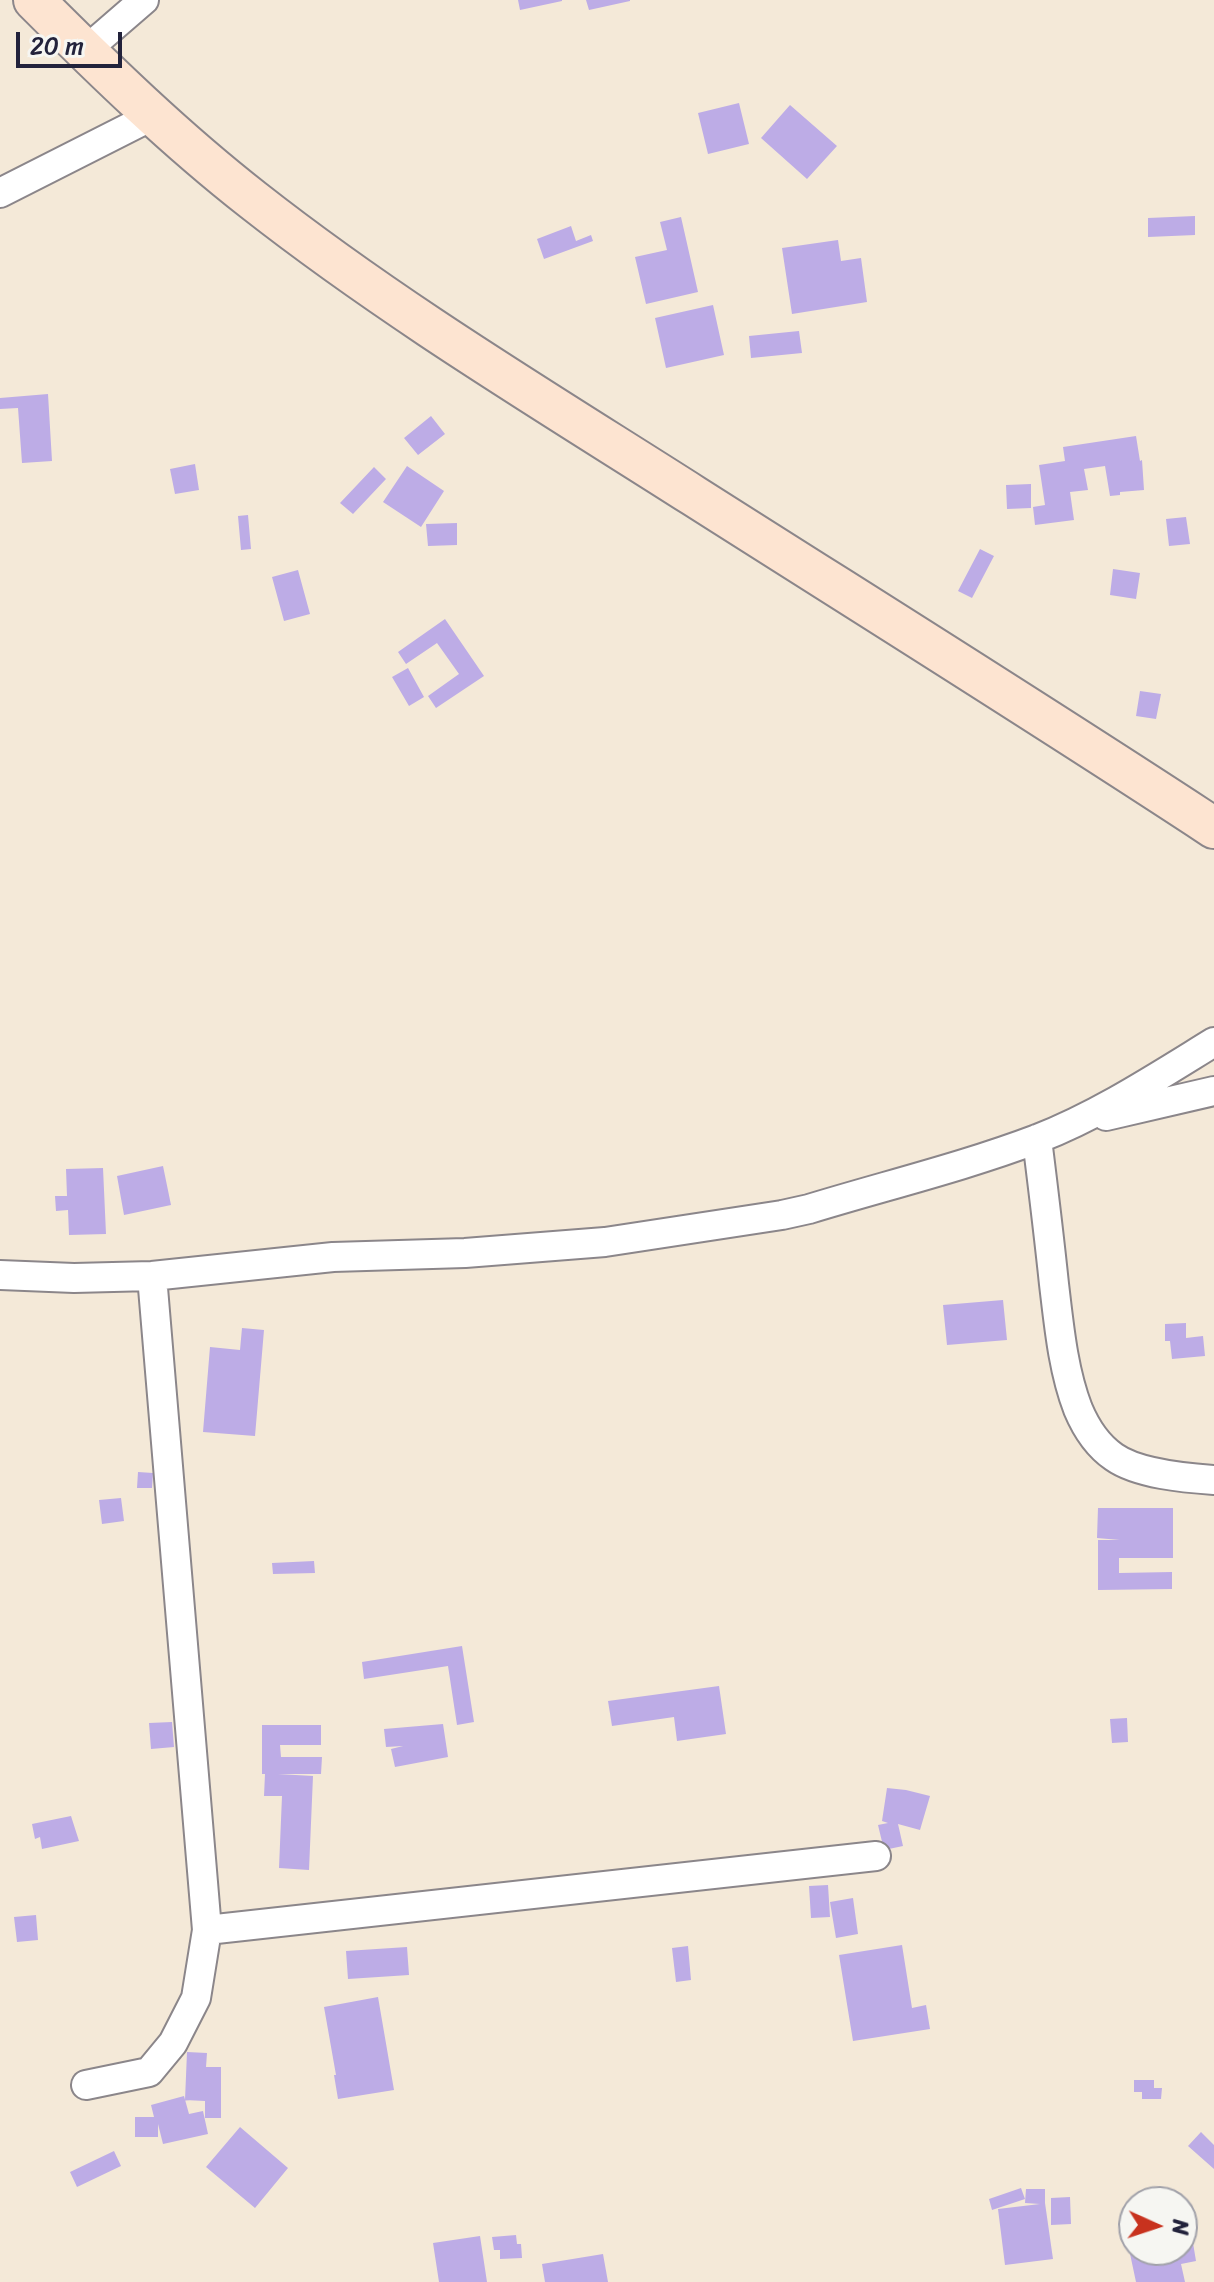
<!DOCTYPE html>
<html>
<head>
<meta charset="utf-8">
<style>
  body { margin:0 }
  #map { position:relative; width:1214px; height:2282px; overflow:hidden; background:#f4e9d8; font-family:Sriracha,sans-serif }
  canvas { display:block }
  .north { position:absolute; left:1118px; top:2186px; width:80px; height:80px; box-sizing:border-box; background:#f6f6f2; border:2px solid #a1a1a9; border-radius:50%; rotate:93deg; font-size:22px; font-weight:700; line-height:32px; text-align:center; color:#22223b }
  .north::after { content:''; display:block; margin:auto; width:28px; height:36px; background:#c8321e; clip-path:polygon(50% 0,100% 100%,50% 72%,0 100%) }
  .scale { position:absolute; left:16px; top:32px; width:106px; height:36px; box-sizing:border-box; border:4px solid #22223b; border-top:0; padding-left:10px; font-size:24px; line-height:28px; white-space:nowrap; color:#22223b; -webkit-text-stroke:6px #f6f6f2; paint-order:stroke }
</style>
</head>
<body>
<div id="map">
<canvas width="1214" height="2282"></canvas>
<div class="north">N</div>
<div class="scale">20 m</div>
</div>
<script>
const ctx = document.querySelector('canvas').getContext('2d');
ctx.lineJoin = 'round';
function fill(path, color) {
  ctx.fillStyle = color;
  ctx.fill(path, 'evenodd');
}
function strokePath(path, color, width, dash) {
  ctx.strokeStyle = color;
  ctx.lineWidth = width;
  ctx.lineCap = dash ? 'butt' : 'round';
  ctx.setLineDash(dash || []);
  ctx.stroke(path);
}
fill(new Path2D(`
  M 518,0 L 562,0 L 562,1 L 520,10 Z
  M 586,0 L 630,0 L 630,1 L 589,10 Z
  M 739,103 L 749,144 L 708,154 L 698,113 Z
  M 790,105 L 837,146 L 807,179 L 761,138 Z
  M 1195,216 L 1195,235 L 1148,237 L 1148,218 Z
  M 681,217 L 698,292 L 646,304 L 635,257 L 667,250 L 660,222 Z
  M 571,226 L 576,241 L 591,235 L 593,241 L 544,259 L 537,239 Z
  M 838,240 L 841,261 L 861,258 L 867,302 L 792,314 L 782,248 Z
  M 713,305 L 724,355 L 666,368 L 655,318 Z
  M 799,331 L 802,353 L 751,358 L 749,336 Z
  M 48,394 L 52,461 L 22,463 L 18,408 L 0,409 L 0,398 Z
  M 431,416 L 445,434 L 418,455 L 404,438 Z
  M 1136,436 L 1140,461 L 1142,460 L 1144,490 L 1120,492 L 1120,495 L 1110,496 L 1105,466 L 1084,469 L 1088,490 L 1070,492 L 1074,520 L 1035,525 L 1033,507 L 1045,505 L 1039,465 L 1065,461 L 1063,447 Z
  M 195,464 L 199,490 L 175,494 L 170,469 Z
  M 407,466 L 444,491 L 421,527 L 383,502 Z
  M 374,467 L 386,479 L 353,514 L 340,503 Z
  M 1031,484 L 1031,508 L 1007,509 L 1006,485 Z
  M 248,515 L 251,549 L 241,550 L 238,516 Z
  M 1186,517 L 1190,544 L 1169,546 L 1166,519 Z
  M 457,523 L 457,545 L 428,546 L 426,524 Z
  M 980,549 L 994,556 L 972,598 L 958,591 Z
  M 1113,569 L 1140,573 L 1136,599 L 1110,595 Z
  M 298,570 L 310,614 L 284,621 L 272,577 Z
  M 445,619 L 484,676 L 436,708 L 428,696 L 459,674 L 437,643 L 406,664 L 398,652 Z
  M 408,668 L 424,697 L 409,706 L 392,677 Z
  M 1140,691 L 1161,694 L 1156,719 L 1136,716 Z
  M 163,1166 L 171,1205 L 124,1215 L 117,1176 Z
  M 103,1168 L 106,1234 L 69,1235 L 68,1210 L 56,1211 L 55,1196 L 67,1196 L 66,1169 Z
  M 1003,1300 L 1007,1340 L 947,1345 L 943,1305 Z
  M 1186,1323 L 1186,1338 L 1203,1336 L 1205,1356 L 1172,1359 L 1170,1341 L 1165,1341 L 1165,1324 Z
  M 242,1328 L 264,1330 L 255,1436 L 203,1432 L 210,1347 L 240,1350 Z
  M 138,1472 L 153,1473 L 152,1488 L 137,1488 Z
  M 121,1498 L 124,1521 L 102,1524 L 99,1500 Z
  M 1098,1508 L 1173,1508 L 1173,1558 L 1119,1558 L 1119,1573 L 1172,1572 L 1172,1589 L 1098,1590 L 1098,1540 L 1120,1540 L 1097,1538 Z
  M 314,1561 L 315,1573 L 273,1574 L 272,1563 Z
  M 462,1646 L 474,1722 L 457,1725 L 448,1666 L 364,1679 L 362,1662 Z
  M 719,1686 L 726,1734 L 677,1741 L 674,1717 L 612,1726 L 608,1701 Z
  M 1127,1718 L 1128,1742 L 1112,1743 L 1110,1719 Z
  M 172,1722 L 174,1747 L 151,1749 L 149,1723 Z
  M 443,1724 L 448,1757 L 395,1767 L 391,1749 L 403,1746 L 386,1747 L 384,1729 Z
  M 262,1725 L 321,1725 L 321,1745 L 280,1745 L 281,1757 L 322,1757 L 321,1774 L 278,1774 L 313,1776 L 309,1870 L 279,1868 L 282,1796 L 264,1796 L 265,1774 L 262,1774 Z
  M 887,1788 L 906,1790 L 930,1796 L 920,1830 L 898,1824 L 903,1846 L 884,1850 L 878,1825 L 888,1823 L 882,1821 Z
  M 71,1816 L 79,1841 L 42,1849 L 40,1837 L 35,1839 L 32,1824 Z
  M 828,1885 L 830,1917 L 811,1918 L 809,1886 Z
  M 853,1898 L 858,1934 L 836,1938 L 830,1902 Z
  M 36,1915 L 38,1940 L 17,1942 L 14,1917 Z
  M 902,1945 L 912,2008 L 926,2005 L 930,2029 L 853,2041 L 839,1955 Z
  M 688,1946 L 691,1980 L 676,1982 L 672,1948 Z
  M 407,1947 L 409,1975 L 348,1979 L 346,1951 Z
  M 378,1997 L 394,2090 L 338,2099 L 334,2075 L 336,2075 L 324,2007 Z
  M 187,2052 L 207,2053 L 206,2067 L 221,2067 L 221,2118 L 205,2118 L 205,2101 L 185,2100 Z
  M 1134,2080 L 1154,2080 L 1154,2088 L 1162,2088 L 1161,2099 L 1142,2099 L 1142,2092 L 1134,2092 Z
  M 184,2096 L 189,2114 L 203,2111 L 208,2134 L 163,2144 L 158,2124 L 158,2137 L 135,2137 L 135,2117 L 154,2117 L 151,2105 Z
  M 240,2127 L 288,2168 L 255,2208 L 206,2167 Z
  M 1201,2132 L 1214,2145 L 1214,2169 L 1188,2146 Z
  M 114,2151 L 121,2166 L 77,2187 L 70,2172 Z
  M 1021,2188 L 1025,2199 L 992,2210 L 989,2199 Z
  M 1026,2189 L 1045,2189 L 1045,2203 L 1053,2259 L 1005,2265 L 998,2209 L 1040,2204 L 1025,2203 Z
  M 1070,2197 L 1071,2224 L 1051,2225 L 1051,2198 Z
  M 516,2235 L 517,2244 L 521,2244 L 522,2258 L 500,2259 L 500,2250 L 494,2250 L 492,2237 Z
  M 480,2236 L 487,2282 L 439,2282 L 433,2243 Z
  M 1192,2237 L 1196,2261 L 1181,2264 L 1185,2282 L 1136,2282 L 1129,2249 L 1182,2250 L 1182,2239 Z
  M 603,2254 L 608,2282 L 545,2282 L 542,2264 Z`), '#bdace6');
const street = new Path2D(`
  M 85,51 L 144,0
  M 0,193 L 152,116
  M 1106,1116 L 1214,1091
  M 1037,1139 C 1043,1187 1049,1236 1054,1284 C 1059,1326 1063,1370 1078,1409 C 1086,1428 1098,1446 1114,1457 C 1138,1474 1185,1478 1214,1480
  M 0,1275 L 74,1278 L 152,1276 L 333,1257 L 465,1253 L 605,1242 L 782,1215 L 809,1209 C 884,1186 963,1167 1037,1139 C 1099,1115 1157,1077 1214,1042
  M 207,1930 L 876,1856
  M 86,2085 L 149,2072 L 173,2043 L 196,1998 L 207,1930 L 152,1276`);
const secondary = new Path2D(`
  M 34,0 C 104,70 175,139 253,200 C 393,310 545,401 694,496 C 867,606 1042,715 1214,828`);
strokePath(street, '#8b868a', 32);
strokePath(secondary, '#8b868a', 44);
strokePath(street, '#fff', 28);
strokePath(secondary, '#fde4d1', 40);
</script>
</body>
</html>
